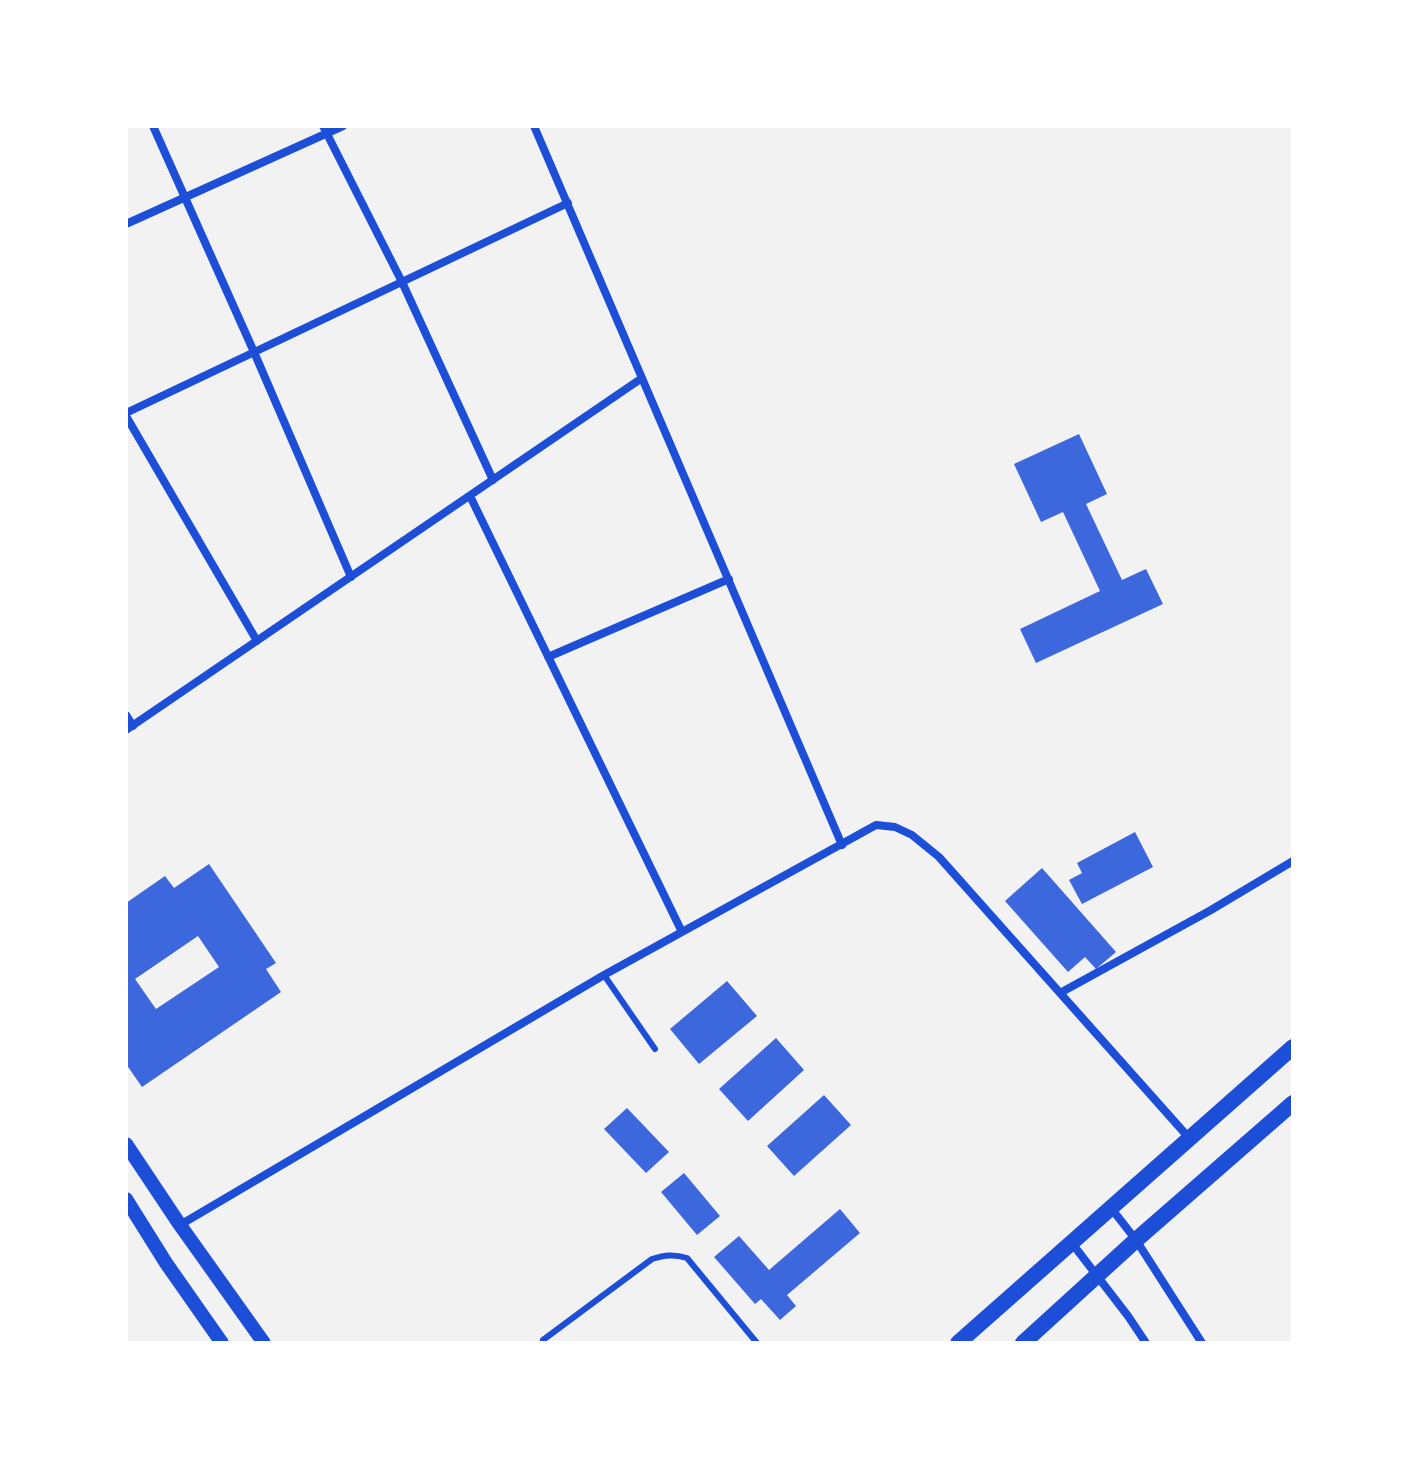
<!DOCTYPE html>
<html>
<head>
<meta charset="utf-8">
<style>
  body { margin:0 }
  #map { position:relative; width:1419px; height:1469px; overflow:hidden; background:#f2f2f2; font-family:Manrope,sans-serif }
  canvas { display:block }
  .frame { position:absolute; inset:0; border:128px solid #fff; pointer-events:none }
</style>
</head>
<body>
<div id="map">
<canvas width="1419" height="1469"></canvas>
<div class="frame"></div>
</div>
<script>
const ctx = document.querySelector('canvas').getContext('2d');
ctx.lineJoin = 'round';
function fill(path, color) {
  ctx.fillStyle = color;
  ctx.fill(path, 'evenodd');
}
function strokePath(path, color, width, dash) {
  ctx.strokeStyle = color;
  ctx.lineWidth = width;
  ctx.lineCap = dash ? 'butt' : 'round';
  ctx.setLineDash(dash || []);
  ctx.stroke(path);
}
fill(new Path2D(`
  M 1079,434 L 1107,494 L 1086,504 L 1122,580 L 1146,569 L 1163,604 L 1036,663 L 1020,629 L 1100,591 L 1063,512 L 1041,522 L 1014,464 Z
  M 1135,832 L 1153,867 L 1082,904 L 1069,880 L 1082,873 L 1077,863 Z
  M 209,864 L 276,963 L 266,969 L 281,992 L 142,1087 L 126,1064 L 126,903 L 165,876 L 174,888 ZM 198,936 L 219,967 L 156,1009 L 135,979 Z
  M 1042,868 L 1116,952 L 1096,969 L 1085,957 L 1068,972 L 1005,901 Z
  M 727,981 L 757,1016 L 699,1064 L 670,1029 Z
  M 776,1038 L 804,1070 L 748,1121 L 719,1089 Z
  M 824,1095 L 851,1125 L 794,1176 L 767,1146 Z
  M 627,1108 L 669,1152 L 646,1173 L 604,1129 Z
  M 684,1173 L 720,1216 L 697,1235 L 661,1192 Z
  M 840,1209 L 860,1233 L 787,1295 L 796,1306 L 780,1320 L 761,1299 L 755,1304 L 714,1257 L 739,1236 L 769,1270 Z`), '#3d67dc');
strokePath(new Path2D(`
  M 604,975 L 655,1049
  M 543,1340 L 652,1259 C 665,1255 674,1254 687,1258 L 757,1343`), '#1d4ed8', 6);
strokePath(new Path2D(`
  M 153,126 L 254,352 L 351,577
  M 323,126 L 402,282 L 493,480
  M 534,126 L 842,845
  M 126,224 L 343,126
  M 126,413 L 568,203
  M 126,416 L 257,641
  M 470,496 L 682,932
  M 548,657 L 729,579
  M 126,715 L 133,726
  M 126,730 L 642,378
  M 1060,993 L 1211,910 L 1293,861
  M 1111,1208 L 1136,1240 L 1202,1343
  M 180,1225 L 604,975 L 876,825 L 895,827 L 912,835 L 939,857 L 1190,1139
  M 1071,1242 L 1128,1316 L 1146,1343`), '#1d4ed8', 8);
strokePath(new Path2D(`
  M 126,1144 L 180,1225 L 264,1343
  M 126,1199 L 166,1263 L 222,1343`), '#1d4ed8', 14);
strokePath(new Path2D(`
  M 958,1343 L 1293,1047
  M 1023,1343 L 1136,1240 L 1293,1103`), '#1d4ed8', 16);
</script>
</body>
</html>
